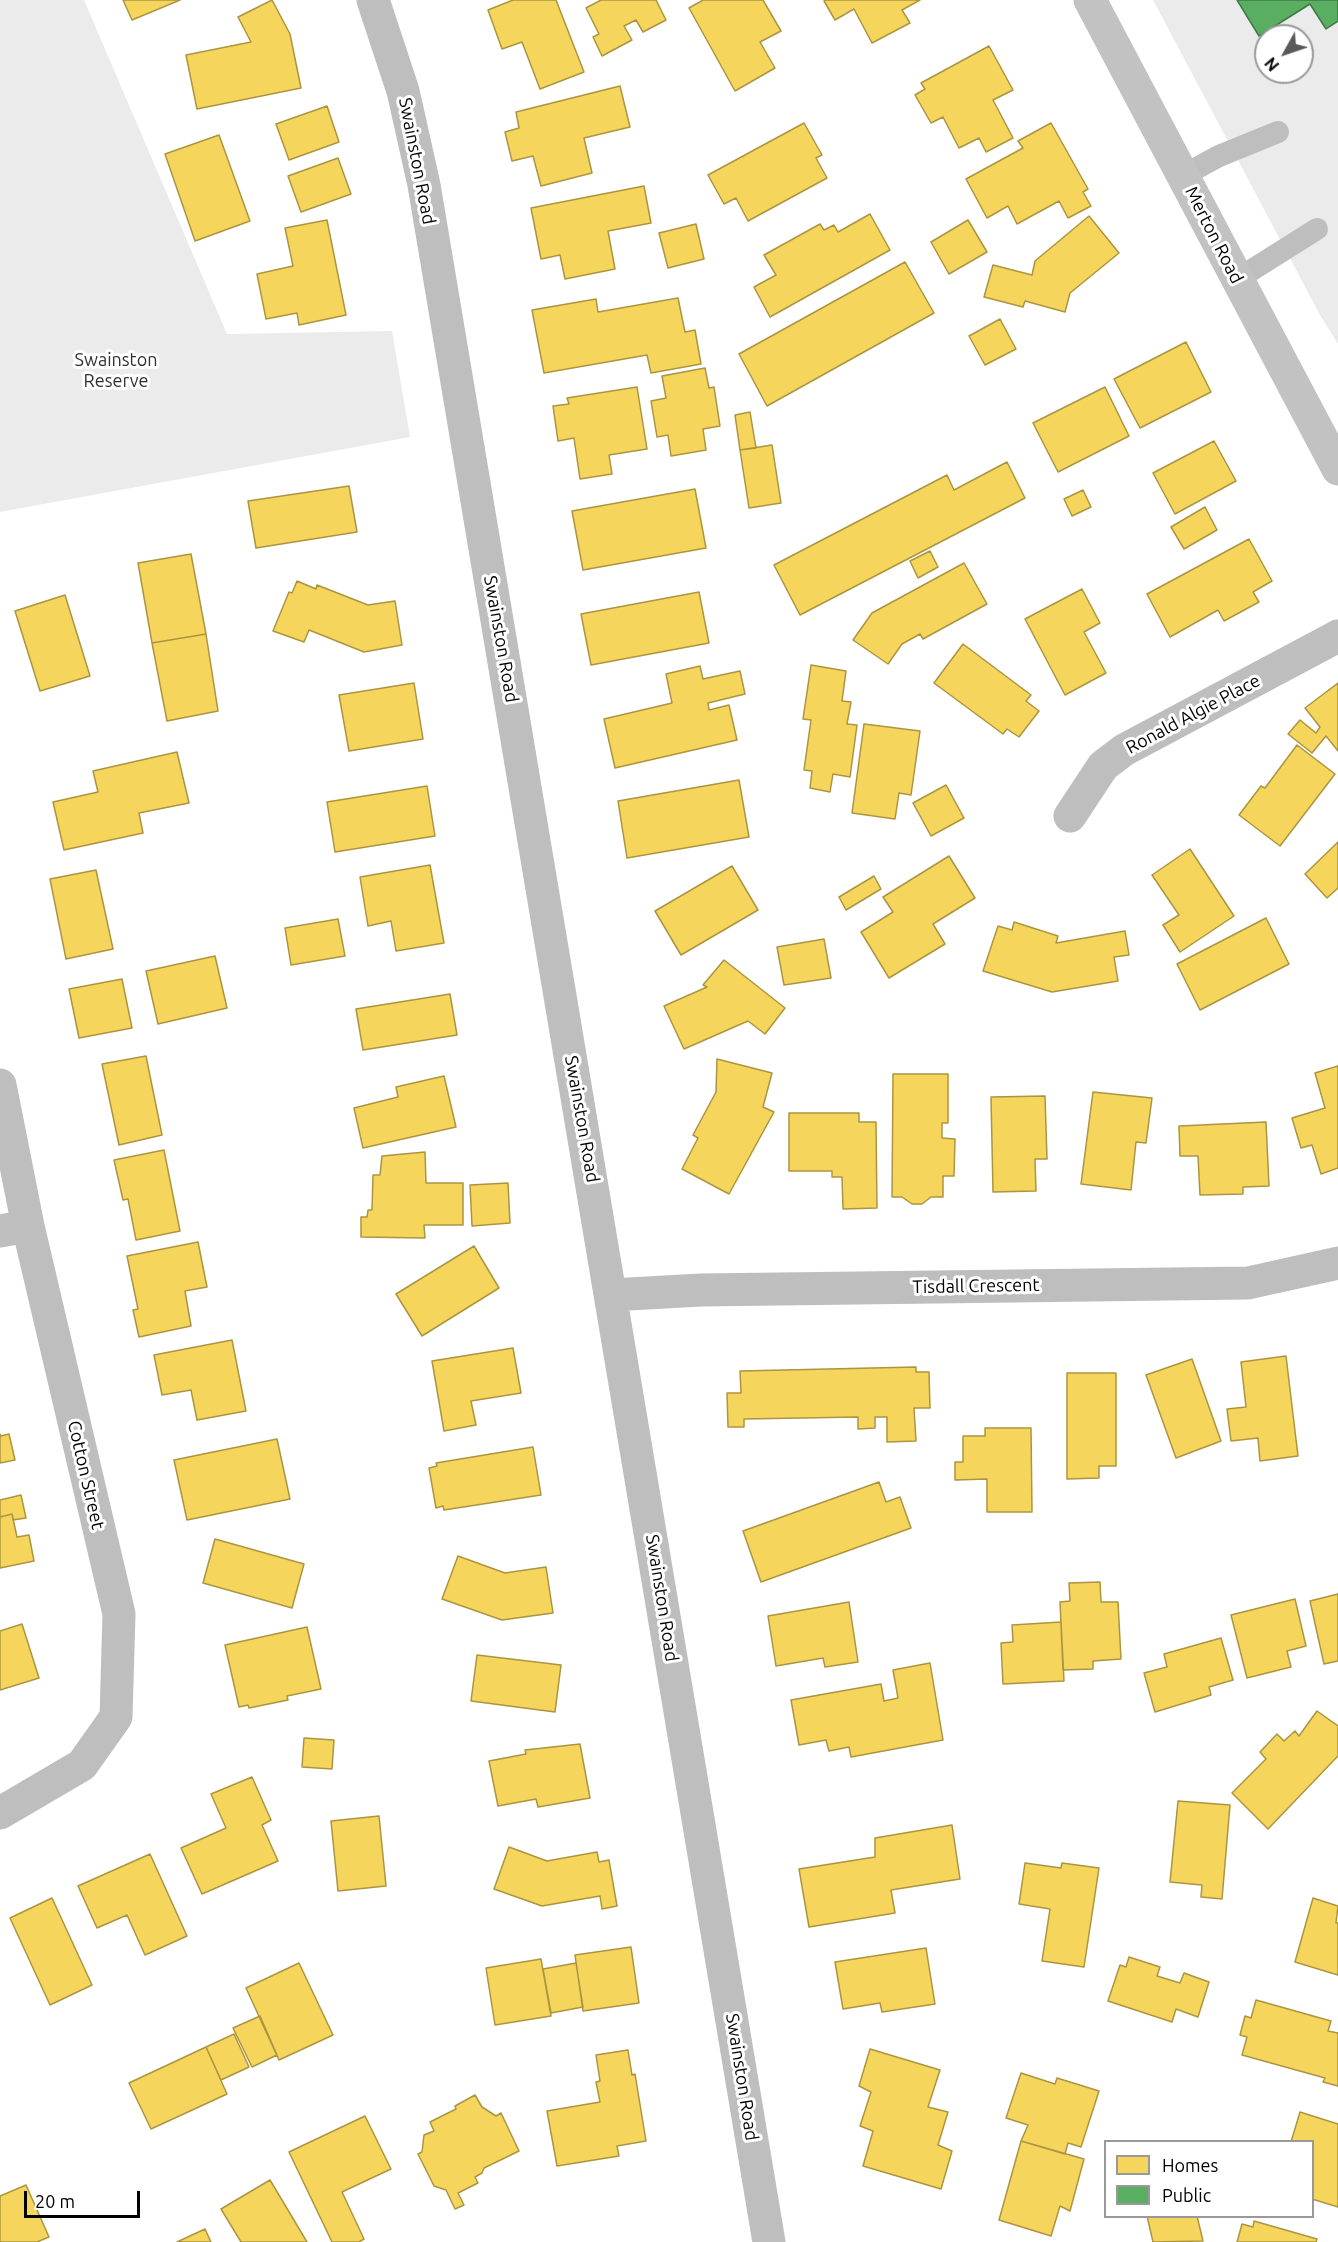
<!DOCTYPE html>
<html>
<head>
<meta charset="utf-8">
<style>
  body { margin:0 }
  #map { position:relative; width:1338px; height:2242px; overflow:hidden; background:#fff; font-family:Ubuntu,sans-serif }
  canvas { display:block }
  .legend { position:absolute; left:1104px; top:2140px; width:210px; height:78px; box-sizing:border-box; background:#fff; border:2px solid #999; margin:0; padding:8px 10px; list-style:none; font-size:18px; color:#000 }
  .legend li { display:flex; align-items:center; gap:12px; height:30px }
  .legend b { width:30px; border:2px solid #999 }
  .north { position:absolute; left:1254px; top:24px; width:60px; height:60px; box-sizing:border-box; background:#fff; border:2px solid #999; border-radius:50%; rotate:230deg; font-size:16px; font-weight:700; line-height:24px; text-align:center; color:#000 }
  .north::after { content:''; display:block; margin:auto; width:21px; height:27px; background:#595959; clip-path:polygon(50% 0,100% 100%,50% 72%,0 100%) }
  .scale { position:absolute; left:24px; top:2191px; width:116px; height:27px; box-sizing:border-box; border:3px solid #000; border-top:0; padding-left:8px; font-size:18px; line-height:21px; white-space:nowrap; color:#000; -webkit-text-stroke:4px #fff; paint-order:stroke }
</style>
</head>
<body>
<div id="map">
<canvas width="1338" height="2242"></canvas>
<ul class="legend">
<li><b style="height:16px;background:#f6d55c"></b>Homes</li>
<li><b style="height:16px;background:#5aae61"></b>Public</li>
</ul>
<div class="north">N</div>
<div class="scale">20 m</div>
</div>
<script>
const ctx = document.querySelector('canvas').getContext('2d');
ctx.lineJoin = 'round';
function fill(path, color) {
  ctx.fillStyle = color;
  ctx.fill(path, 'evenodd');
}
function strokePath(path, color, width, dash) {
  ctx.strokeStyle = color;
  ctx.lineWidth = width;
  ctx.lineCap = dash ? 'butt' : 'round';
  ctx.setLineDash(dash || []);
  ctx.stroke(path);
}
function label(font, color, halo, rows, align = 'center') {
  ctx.font = font + ' Ubuntu,sans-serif';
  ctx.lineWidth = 6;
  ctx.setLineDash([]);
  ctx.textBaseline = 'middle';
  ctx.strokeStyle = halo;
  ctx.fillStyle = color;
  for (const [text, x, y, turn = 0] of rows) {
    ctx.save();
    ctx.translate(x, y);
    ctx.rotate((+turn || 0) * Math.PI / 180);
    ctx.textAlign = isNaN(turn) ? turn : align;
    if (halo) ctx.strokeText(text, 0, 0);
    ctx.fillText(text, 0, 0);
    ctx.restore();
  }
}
fill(new Path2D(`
  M 0,0 L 84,0 L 227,334 L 392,331 L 410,437 L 0,512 Z
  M 1153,0 L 1338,0 L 1338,344 L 1320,315 ZM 1266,36 L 1302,36 L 1302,72 L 1266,72 Z`), '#ebebeb');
const homes = new Path2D(`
  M 123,0 L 180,0 L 132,20 Z
  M 272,0 L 290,34 L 301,88 L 197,109 L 186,55 L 251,42 L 238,17 Z
  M 513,0 L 556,0 L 584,72 L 540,89 L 522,42 L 502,49 L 488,10 Z
  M 601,0 L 656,0 L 666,20 L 643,32 L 636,20 L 624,26 L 632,40 L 602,56 L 593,37 L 599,34 L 586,8 Z
  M 703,0 L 763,0 L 781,31 L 760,42 L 775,68 L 735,91 L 689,8 Z
  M 826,0 L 920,0 L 902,10 L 910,23 L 872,43 L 854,9 L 835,20 L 824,1 Z
  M 989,46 L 1013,90 L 993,100 L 1013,138 L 986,152 L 979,138 L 959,148 L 943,117 L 931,123 L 915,95 L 925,89 L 921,83 Z
  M 620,86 L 630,127 L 584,138 L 592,173 L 541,186 L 533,156 L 512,161 L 505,132 L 519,128 L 516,112 Z
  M 327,106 L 339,142 L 289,160 L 276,124 Z
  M 804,123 L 822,155 L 816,158 L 827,178 L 748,221 L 736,198 L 724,204 L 708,175 Z
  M 1051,123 L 1088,189 L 1083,192 L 1091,206 L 1068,218 L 1059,201 L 1017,224 L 1008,206 L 987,218 L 966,179 L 1023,148 L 1018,141 Z
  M 219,135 L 250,221 L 195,241 L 165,154 Z
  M 338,158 L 351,194 L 301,212 L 288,176 Z
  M 644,186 L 651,223 L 608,231 L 615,269 L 565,279 L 560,255 L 541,259 L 531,208 Z
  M 870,214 L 890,250 L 770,317 L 754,287 L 776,275 L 764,255 L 820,224 L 824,230 L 834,225 L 838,232 Z
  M 1089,216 L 1119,253 L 1070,293 L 1065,312 L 1025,301 L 1023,307 L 984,297 L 993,265 L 1032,275 L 1035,261 Z
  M 327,220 L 346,315 L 299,325 L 297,313 L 266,319 L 257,274 L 293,266 L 285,228 Z
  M 968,220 L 987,252 L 949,274 L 931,242 Z
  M 696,224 L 704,259 L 668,268 L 659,233 Z
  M 905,262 L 934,313 L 767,406 L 739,354 Z
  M 678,298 L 685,332 L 695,330 L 701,364 L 651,373 L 647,355 L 544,373 L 532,310 L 596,299 L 598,312 Z
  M 1000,319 L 1016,349 L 985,365 L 969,336 Z
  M 1186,342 L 1211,392 L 1140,428 L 1114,379 Z
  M 705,368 L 709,388 L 714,387 L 720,426 L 703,429 L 706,450 L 671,456 L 668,435 L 657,437 L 651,401 L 666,398 L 662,376 Z
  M 637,387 L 647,449 L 609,455 L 612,474 L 580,479 L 574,438 L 558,441 L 553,406 L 569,404 L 567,398 Z
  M 1105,387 L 1129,436 L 1058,472 L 1033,423 Z
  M 750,412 L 756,448 L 740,450 L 735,415 Z
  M 1214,441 L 1236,481 L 1175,514 L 1153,473 Z
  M 772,445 L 781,503 L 749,508 L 740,450 Z
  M 1007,462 L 1025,498 L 800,615 L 774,565 L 947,475 L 954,490 Z
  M 349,486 L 357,532 L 256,548 L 248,501 Z
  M 695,489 L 706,548 L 583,570 L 572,511 Z
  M 1083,490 L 1091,507 L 1072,516 L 1064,499 Z
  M 1205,507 L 1217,530 L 1184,549 L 1171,527 Z
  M 1249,539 L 1272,581 L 1253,592 L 1259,602 L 1224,621 L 1218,610 L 1170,637 L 1147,594 Z
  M 930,551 L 938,567 L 918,578 L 910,561 Z
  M 191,554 L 206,634 L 152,643 L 138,563 Z
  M 964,563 L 987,604 L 923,639 L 920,634 L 902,644 L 888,664 L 853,640 L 872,613 Z
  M 297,581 L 316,589 L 317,585 L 368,605 L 395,601 L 402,645 L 364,652 L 309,630 L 304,642 L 273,631 L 289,592 L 292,593 Z
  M 1082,589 L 1100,623 L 1084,632 L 1106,673 L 1065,695 L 1025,619 Z
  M 699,592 L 709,643 L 591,665 L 581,614 Z
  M 65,595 L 90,676 L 40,691 L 15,611 Z
  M 206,634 L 218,711 L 167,721 L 152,643 Z
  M 963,644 L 1031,695 L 1026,701 L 1039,711 L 1019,737 L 1007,729 L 1003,734 L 934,683 Z
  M 811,665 L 846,671 L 842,701 L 851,702 L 847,724 L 857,725 L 850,777 L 833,774 L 830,792 L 810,788 L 812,771 L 804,770 L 811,720 L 803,719 Z
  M 700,666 L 703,679 L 740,671 L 745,694 L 708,703 L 709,710 L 729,705 L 737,740 L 615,768 L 604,719 L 672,703 L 666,674 Z
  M 414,683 L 423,739 L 349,751 L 339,695 Z
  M 1338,683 L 1338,751 L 1326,736 L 1312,753 L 1288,734 L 1300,720 L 1316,733 L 1320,727 L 1305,708 Z
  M 864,724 L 920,731 L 911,795 L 899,793 L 895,819 L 852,813 Z
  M 1297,745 L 1335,774 L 1280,846 L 1239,815 L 1261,786 L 1265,788 Z
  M 177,752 L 189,803 L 139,813 L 143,833 L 64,850 L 53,802 L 98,792 L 93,771 Z
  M 739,780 L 749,837 L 627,858 L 618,801 Z
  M 946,785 L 964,818 L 931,836 L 913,803 Z
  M 427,786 L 435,836 L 335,852 L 327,802 Z
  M 1338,842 L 1338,888 L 1327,898 L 1305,874 Z
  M 1190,849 L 1234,916 L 1180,952 L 1163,925 L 1179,915 L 1152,875 Z
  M 949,856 L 975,898 L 933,924 L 945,944 L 889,978 L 861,932 L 893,912 L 883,897 Z
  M 430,865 L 444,943 L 396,951 L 391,921 L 368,926 L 360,877 Z
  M 732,866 L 758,910 L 681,955 L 655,911 Z
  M 96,870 L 113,949 L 66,959 L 50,879 Z
  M 874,876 L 881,889 L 846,910 L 839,897 Z
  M 1266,918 L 1289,964 L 1200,1010 L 1177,964 Z
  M 338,919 L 345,956 L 291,965 L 285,928 Z
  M 1014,922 L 1058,936 L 1056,943 L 1125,931 L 1129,955 L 1114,957 L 1118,981 L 1052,992 L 983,971 L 998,926 L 1012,930 Z
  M 824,939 L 831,978 L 784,985 L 777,947 Z
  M 215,956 L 227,1008 L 158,1024 L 146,971 Z
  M 724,960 L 785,1008 L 765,1034 L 748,1021 L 684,1049 L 664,1006 L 707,987 L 703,985 Z
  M 122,979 L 132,1028 L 79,1038 L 69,989 Z
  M 450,994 L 457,1035 L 363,1050 L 356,1009 Z
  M 146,1056 L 162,1135 L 119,1145 L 102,1064 Z
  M 717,1059 L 772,1073 L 763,1107 L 774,1112 L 729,1194 L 682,1169 L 698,1138 L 693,1135 L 716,1092 Z
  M 1338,1066 L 1338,1168 L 1321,1174 L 1312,1145 L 1301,1148 L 1292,1118 L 1325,1108 L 1315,1073 Z
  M 893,1074 L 948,1074 L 948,1123 L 942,1123 L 942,1138 L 955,1139 L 954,1176 L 943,1176 L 943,1197 L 931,1197 L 922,1204 L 912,1204 L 902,1197 L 892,1197 Z
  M 444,1076 L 456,1127 L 363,1148 L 354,1108 L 398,1097 L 396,1087 Z
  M 1093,1092 L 1152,1098 L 1146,1143 L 1136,1142 L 1131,1190 L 1081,1184 Z
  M 1045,1096 L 1047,1159 L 1035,1159 L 1036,1191 L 993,1192 L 991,1097 Z
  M 789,1113 L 859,1113 L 859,1122 L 876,1122 L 877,1208 L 843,1209 L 842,1177 L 832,1177 L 832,1171 L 789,1171 Z
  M 1266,1122 L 1269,1186 L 1243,1187 L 1243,1194 L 1200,1195 L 1198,1156 L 1180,1156 L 1179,1126 Z
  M 164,1150 L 180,1231 L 136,1240 L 128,1199 L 123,1200 L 114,1160 Z
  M 425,1152 L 426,1183 L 463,1183 L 463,1225 L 424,1225 L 425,1238 L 361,1237 L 361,1217 L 367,1217 L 368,1210 L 372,1210 L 373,1175 L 380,1175 L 382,1156 Z
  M 508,1183 L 510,1223 L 472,1226 L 470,1185 Z
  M 198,1242 L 207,1287 L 185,1291 L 191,1326 L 139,1337 L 133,1310 L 138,1309 L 127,1256 Z
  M 474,1246 L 499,1288 L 422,1336 L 396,1294 Z
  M 232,1340 L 246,1411 L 197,1420 L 191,1390 L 162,1395 L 154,1355 Z
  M 513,1348 L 521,1393 L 471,1401 L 476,1425 L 444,1431 L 432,1361 Z
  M 1286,1356 L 1298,1456 L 1260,1461 L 1258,1438 L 1231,1441 L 1227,1409 L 1246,1407 L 1241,1362 Z
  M 1192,1359 L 1221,1441 L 1176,1458 L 1146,1375 Z
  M 916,1367 L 916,1372 L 929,1372 L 930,1408 L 914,1408 L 916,1441 L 887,1442 L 887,1417 L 875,1417 L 875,1428 L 858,1429 L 858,1417 L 744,1419 L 744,1427 L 728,1427 L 727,1393 L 741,1393 L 740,1371 Z
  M 1067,1373 L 1116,1373 L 1116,1466 L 1099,1466 L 1099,1478 L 1067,1479 Z
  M 985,1428 L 1031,1428 L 1032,1512 L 987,1512 L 987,1479 L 955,1480 L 955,1462 L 963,1462 L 963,1436 L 985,1436 Z
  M 0,1434 L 1,1436 L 9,1434 L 15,1460 L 0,1463 Z
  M 277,1439 L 290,1499 L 187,1520 L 174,1460 Z
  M 533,1447 L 541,1495 L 444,1510 L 443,1506 L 436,1508 L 429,1468 L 437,1466 L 436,1463 Z
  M 879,1482 L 886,1502 L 900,1497 L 911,1528 L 761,1582 L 743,1531 Z
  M 21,1495 L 26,1518 L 13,1520 L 12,1514 L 0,1517 L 0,1500 Z
  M 12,1514 L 17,1537 L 29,1535 L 34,1561 L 0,1568 L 0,1517 Z
  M 215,1539 L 304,1564 L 292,1608 L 203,1583 Z
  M 458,1556 L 505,1573 L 546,1567 L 553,1613 L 502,1620 L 442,1599 Z
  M 1100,1582 L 1101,1602 L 1118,1602 L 1121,1659 L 1093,1661 L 1093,1669 L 1063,1670 L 1060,1602 L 1070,1601 L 1069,1583 Z
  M 1338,1594 L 1338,1661 L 1324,1664 L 1310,1601 Z
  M 1295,1599 L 1306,1646 L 1287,1651 L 1291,1667 L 1247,1678 L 1231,1615 Z
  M 849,1602 L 858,1662 L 825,1667 L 823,1658 L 776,1666 L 768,1616 Z
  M 1061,1622 L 1064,1681 L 1003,1684 L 1001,1643 L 1013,1642 L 1012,1625 Z
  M 22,1624 L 39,1678 L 0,1690 L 0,1631 Z
  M 307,1627 L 321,1689 L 287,1696 L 288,1700 L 249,1708 L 248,1705 L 239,1707 L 225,1645 Z
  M 1221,1638 L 1233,1680 L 1209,1687 L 1211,1695 L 1155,1712 L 1144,1673 L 1167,1667 L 1164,1654 Z
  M 477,1655 L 561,1665 L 555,1712 L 471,1701 Z
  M 930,1663 L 943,1740 L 851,1757 L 849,1747 L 829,1751 L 826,1740 L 799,1745 L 791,1700 L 881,1684 L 884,1701 L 898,1698 L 893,1670 Z
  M 1317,1711 L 1338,1726 L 1338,1756 L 1268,1829 L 1232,1793 L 1266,1759 L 1260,1752 L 1277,1734 L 1284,1741 L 1295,1731 L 1299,1736 Z
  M 304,1738 L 334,1740 L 332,1769 L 302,1767 Z
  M 580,1744 L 590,1798 L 538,1807 L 536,1799 L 498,1806 L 489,1761 L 526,1754 L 525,1750 Z
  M 252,1777 L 271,1820 L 262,1825 L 278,1861 L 202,1894 L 181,1848 L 226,1828 L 211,1794 Z
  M 1178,1801 L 1230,1805 L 1222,1899 L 1201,1897 L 1202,1885 L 1170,1882 Z
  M 379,1816 L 386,1886 L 338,1891 L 331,1821 Z
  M 952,1825 L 960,1879 L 891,1890 L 895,1913 L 809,1927 L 799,1869 L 875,1857 L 875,1838 Z
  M 509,1847 L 547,1861 L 597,1852 L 599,1862 L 609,1860 L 617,1906 L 602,1909 L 600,1896 L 542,1906 L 494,1889 Z
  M 150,1854 L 187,1936 L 145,1955 L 127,1915 L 97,1928 L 78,1886 Z
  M 1025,1863 L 1061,1868 L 1062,1863 L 1099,1868 L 1084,1967 L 1042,1961 L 1050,1909 L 1019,1904 Z
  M 52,1898 L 92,1985 L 50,2005 L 10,1918 Z
  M 1313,1898 L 1338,1906 L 1336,1923 L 1338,1923 L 1338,1975 L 1295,1962 Z
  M 631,1947 L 639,2003 L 583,2011 L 575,1955 Z
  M 926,1948 L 935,2004 L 882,2012 L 880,2003 L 843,2009 L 835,1962 Z
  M 1129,1957 L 1160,1967 L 1157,1976 L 1180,1983 L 1184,1973 L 1209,1982 L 1198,2017 L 1176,2009 L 1172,2022 L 1108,2001 L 1120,1965 L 1126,1967 Z
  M 541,1959 L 551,2016 L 495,2025 L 486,1968 Z
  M 299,1963 L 333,2035 L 279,2060 L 246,1988 Z
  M 576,1963 L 583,2007 L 551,2013 L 543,1969 Z
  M 1256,2000 L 1331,2021 L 1328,2031 L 1338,2033 L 1338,2086 L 1323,2082 L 1325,2078 L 1242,2055 L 1247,2037 L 1240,2035 L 1245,2016 L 1251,2018 Z
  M 260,2016 L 277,2055 L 252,2067 L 233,2028 Z
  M 234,2034 L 249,2067 L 221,2080 L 206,2047 Z
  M 206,2047 L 227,2094 L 151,2129 L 129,2083 Z
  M 870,2049 L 940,2070 L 928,2107 L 948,2112 L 938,2145 L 952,2151 L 941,2189 L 863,2166 L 873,2131 L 860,2126 L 871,2092 L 859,2086 Z
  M 628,2050 L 632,2075 L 635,2074 L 646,2141 L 617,2146 L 619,2156 L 557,2166 L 547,2111 L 600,2102 L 596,2082 L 600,2081 L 596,2055 Z
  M 1021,2073 L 1055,2084 L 1057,2078 L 1099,2091 L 1081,2147 L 1068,2143 L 1065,2154 L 1021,2141 L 1028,2125 L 1006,2118 Z
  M 475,2095 L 482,2107 L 496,2116 L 501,2113 L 519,2151 L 484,2168 L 482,2173 L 475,2177 L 478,2183 L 458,2193 L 464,2205 L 455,2209 L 446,2190 L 434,2186 L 418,2154 L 422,2152 L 424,2135 L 434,2131 L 430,2122 L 456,2109 L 455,2106 Z
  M 1300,2112 L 1338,2124 L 1338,2207 L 1312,2199 L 1312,2142 L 1291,2142 Z
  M 365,2116 L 391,2169 L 342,2192 L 364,2239 L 359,2242 L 332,2242 L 289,2152 Z
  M 1021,2141 L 1084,2159 L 1070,2211 L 1060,2206 L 1051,2236 L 999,2220 Z
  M 270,2180 L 307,2242 L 241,2242 L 221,2209 Z
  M 26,2185 L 49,2237 L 37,2242 L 0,2242 L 0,2196 Z
  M 1147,2216 L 1197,2216 L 1203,2241 L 1153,2242 Z
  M 1254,2221 L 1317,2239 L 1316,2242 L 1237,2242 L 1242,2224 L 1253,2227 Z
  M 205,2229 L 211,2242 L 177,2242 Z`);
fill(homes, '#f6d55c');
strokePath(homes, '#ac9540', 1.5);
const public = new Path2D(`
  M 1237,0 L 1338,0 L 1338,21 L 1326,29 L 1310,4 L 1259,36 Z`);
fill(public, '#5aae61');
strokePath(public, '#3f7a44', 1.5);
strokePath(new Path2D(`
  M 1184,175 L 1219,156 L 1278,132
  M 1236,280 L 1317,229`), '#bebebe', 22);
strokePath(new Path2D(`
  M 373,0 L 403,91 L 424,185 L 769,2242
  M 1070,816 L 1103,766 L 1124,750 L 1338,636
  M 0,1085 L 28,1226 L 119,1614 L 116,1717 L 82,1765 L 0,1813
  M 0,1231 L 28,1226
  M 611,1295 L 701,1290 L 1248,1283 L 1338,1263`), '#bebebe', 33);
strokePath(new Path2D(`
  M 1090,0 L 1338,469`), '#c2c2c2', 33);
label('18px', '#000', '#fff', [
  ["Swainston Road",417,161,79],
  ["Merton Road",1214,235,63],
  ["Swainston Road",501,639,80],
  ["Ronald Algie Place",1193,714,-28],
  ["Swainston Road",582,1119,80],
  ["Tisdall Crescent",976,1286,-1],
  ["Cotton Street",86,1475,77],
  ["Swainston Road",662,1598,81],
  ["Swainston Road",742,2077,81]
]);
label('18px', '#313131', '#fff', [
  ["Swainston",116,360],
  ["Reserve",116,381]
]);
</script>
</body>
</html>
